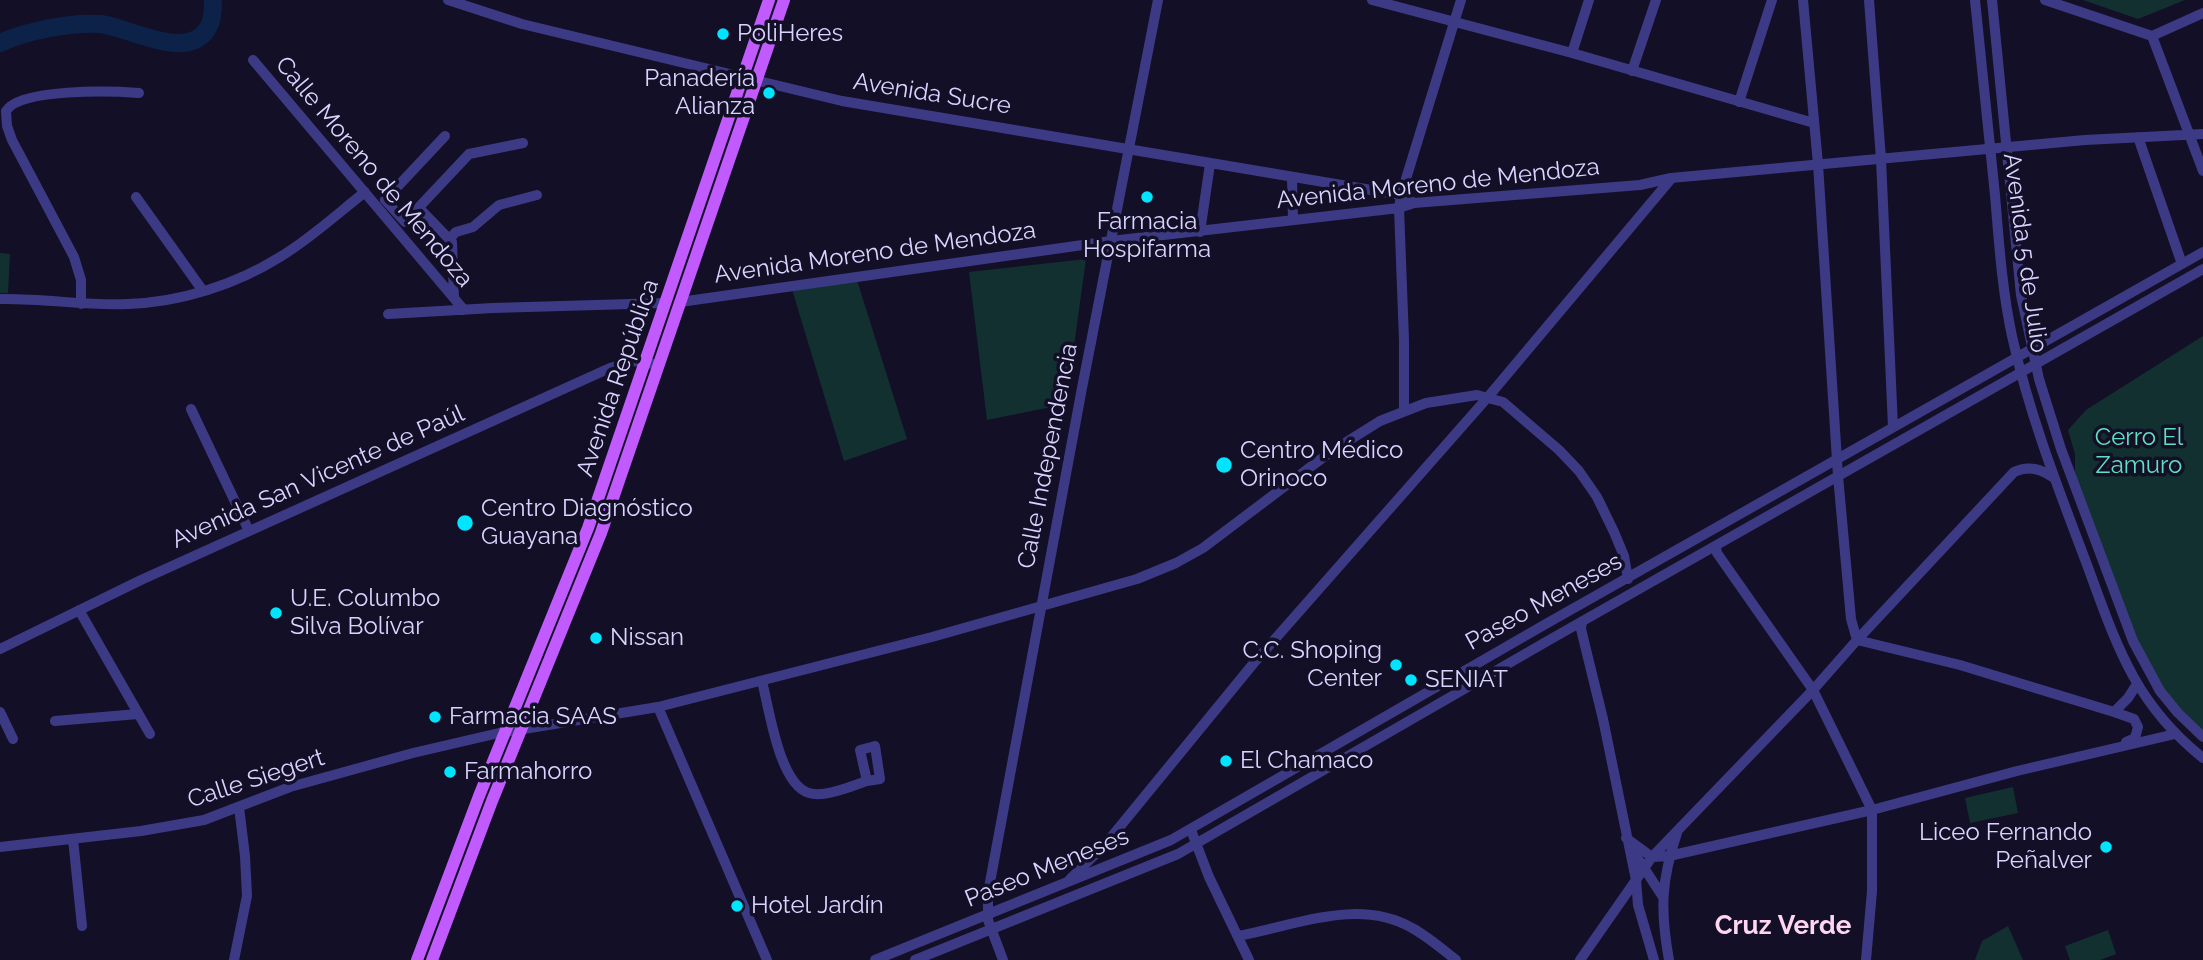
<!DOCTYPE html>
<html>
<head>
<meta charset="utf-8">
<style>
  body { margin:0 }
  canvas { display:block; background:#130f26 }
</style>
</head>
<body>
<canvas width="2203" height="960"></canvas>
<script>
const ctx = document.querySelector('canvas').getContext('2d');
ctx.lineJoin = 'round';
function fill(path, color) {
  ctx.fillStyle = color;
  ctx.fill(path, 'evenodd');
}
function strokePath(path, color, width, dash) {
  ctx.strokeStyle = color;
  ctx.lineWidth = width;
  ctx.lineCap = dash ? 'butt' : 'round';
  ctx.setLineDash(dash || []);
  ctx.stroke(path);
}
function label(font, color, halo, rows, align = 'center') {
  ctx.font = font + ' Raleway,sans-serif';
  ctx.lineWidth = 7;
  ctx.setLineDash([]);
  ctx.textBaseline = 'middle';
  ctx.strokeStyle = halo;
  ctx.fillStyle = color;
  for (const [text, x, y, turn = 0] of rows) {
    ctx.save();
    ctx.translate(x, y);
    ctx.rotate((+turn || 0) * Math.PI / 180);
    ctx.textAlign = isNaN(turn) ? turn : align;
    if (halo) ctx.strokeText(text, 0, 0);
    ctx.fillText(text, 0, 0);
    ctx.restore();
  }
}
fill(new Path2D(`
  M 2083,0 L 2185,0 L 2138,19 Z
  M 0,253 L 10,254 L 8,293 L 0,293 Z
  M 1086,259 L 1066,404 L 987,420 L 969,272 Z
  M 856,277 L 907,439 L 844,461 L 791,286 Z
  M 2203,336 L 2203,736 L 2159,684 L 2139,647 L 2075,481 L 2075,454 L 2068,430 L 2086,410 Z
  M 2013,787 L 2018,813 L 1970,823 L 1965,798 Z
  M 2008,926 L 2023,960 L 1975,960 L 1982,941 Z
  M 2108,930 L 2116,954 L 2100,960 L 2070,960 L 2065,946 Z`), '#12302f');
strokePath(new Path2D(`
  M 0,43 C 26,31 71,22 100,24 C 129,27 190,64 209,26 C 213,19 213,8 213,0`), '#0c2248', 18);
strokePath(new Path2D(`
  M 448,0 L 522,24 L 842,101 L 1401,195 L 1414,203
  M 1372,0 L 1572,53 L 1814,123
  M 1803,0 L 1818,164 L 1838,476 L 1851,619 L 1857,640 L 1960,665 L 2114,712 L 2128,698 L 2137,684
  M 1869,0 L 1881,159 L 1893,427
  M 1975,0 C 1982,65 1988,130 1995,195 C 1999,242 2002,290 2012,336 C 2029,414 2058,488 2086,562 C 2116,643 2133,702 2203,758
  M 1992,0 L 2021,295 L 2039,379 L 2061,449 L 2133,641 L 2160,691 L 2178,713 L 2203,737
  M 2045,0 L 2152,36
  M 2152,36 L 2203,171
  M 2152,36 L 2203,13
  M 1572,53 L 1589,0
  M 253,60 L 464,310
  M 1632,71 L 1656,0
  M 1739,102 L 1772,0
  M 445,136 L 385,200 L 405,222 L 469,154 L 523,143
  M 2138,137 L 2182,264
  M 1292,178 L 1293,220
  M 136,197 L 203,291
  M 419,208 L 452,242 L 454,298
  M 1200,232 L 1210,164
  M 449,239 L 456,232 L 473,227 L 499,205 L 537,195
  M 0,299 C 43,298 85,306 128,304 C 181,302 235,285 280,257 C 310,239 337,214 365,192
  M 680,302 L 1111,241 L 1399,208 L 1414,203 L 1640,185 L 1671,178 L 2085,140 L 2203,134
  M 81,304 L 81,280 L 74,257 L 12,140 L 7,126 L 6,111 C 20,88 112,91 139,93
  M 388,314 L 493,308 L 665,303
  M 191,409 L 249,531
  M 1404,410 L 1404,340 L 1399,208 L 1401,195 L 1461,0
  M 1716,547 L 1717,553 L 1813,690 L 1872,810 L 1872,891 L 1866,960
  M 79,610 L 150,734
  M 1582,622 L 1581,629 L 1603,719 L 1636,880 L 1638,905 L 1654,960
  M 0,649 L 141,580 L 610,368 L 634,361 L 659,365
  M 762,681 C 769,708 779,784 809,793 C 825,798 851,786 867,781
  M 658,707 L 767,960
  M 0,712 L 13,739
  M 2114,712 L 2134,719 L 2138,727 L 2135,738 L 2126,742
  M 55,721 L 138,714
  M 875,746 L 880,779 L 867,781 L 860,750 Z
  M 1191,830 L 1209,877 L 1249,960
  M 1626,838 L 1652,857 L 1669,856 L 1872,810 L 2017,771 L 2175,734
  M 73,839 L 82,926
  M 0,847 L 141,831 L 204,820 L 290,787 L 413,753 L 499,733 L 658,707 L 932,637 L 1137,579 L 1176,563 L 1203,548 L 1329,453 L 1380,421 L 1426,403 L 1458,398 L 1477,395 L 1503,402 L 1559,450 L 1579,471 L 1597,497 L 1614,532 L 1624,556 L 1628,579
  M 1631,848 L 1663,897
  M 1070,879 L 1104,846 L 1253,664 L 1488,397 L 1671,179
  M 1238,936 C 1294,926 1358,897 1412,928 C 1427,936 1442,949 1456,960
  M 234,960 L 247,896 L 245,856 L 239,807
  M 875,960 L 1171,840 L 1544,625 L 2203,252
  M 915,960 L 1178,854 L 1551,639 L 2203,269
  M 1003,960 L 988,920 L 988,893 L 1082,388 L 1158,0
  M 1580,960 L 1652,857 L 1813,690 L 1857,640 L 2014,472 C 2029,465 2041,469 2054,478
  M 1669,960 C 1660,910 1661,881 1677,833`), '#3d3a85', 10);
strokePath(new Path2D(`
  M 417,960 L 479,796 L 588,528 L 769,0
  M 432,960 L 492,801 L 601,533 L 784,0`), '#c25bff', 12);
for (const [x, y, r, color] of [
  [723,34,7,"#00e5ff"],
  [769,93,7,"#00e5ff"],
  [1147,197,7,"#00e5ff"],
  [1224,465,9,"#00e5ff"],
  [465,523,9,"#00e5ff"],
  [276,613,7,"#00e5ff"],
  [596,638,7,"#00e5ff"],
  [1396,665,7,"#00e5ff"],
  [1411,680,7,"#00e5ff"],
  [435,717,7,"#00e5ff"],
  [1226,761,7,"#00e5ff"],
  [450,772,7,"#00e5ff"],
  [2106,847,7,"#00e5ff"],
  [737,906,7,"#00e5ff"]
]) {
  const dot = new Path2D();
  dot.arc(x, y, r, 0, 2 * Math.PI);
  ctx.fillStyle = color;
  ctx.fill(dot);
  strokePath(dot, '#130f26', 2.5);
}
label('24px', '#d9d4ff', '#130f26', [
  ["PoliHeres",737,34],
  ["Panadería",755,79,"right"],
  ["Alianza",755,107,"right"],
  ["Farmacia",1147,222,"center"],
  ["Hospifarma",1147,250,"center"],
  ["Centro Médico",1240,451],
  ["Orinoco",1240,479],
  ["Centro Diagnóstico",481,509],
  ["Guayana",481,537],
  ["U.E. Columbo",290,599],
  ["Silva Bolívar",290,627],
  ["Nissan",610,638],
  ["C.C. Shoping",1382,651,"right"],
  ["Center",1382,679,"right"],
  ["SENIAT",1425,680],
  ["Farmacia SAAS",449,717],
  ["El Chamaco",1240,761],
  ["Farmahorro",464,772],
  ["Liceo Fernando",2092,833,"right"],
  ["Peñalver",2092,861,"right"],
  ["Hotel Jardín",751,906]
], 'left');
label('24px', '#d9d4ff', '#130f26', [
  ["Avenida Sucre",932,94,9],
  ["Calle Moreno de Mendoza",374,172,50],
  ["Avenida Moreno de Mendoza",1438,184,-6],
  ["Avenida Moreno de Mendoza",875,253,-8],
  ["Avenida 5 de Julio",2025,253,82],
  ["Avenida República",618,378,-71],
  ["Calle Independencia",1048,456,-79],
  ["Avenida San Vicente de Paúl",318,477,-24],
  ["Paseo Meneses",1544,602,-29],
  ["Calle Siegert",256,779,-18],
  ["Paseo Meneses",1047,868,-22]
]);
label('24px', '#5fe0c0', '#130f26', [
  ["Cerro El",2139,438],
  ["Zamuro",2139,466]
]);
label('bold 26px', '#ffd6f0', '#130f26', [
  ["Cruz Verde",1783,926]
]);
</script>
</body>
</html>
